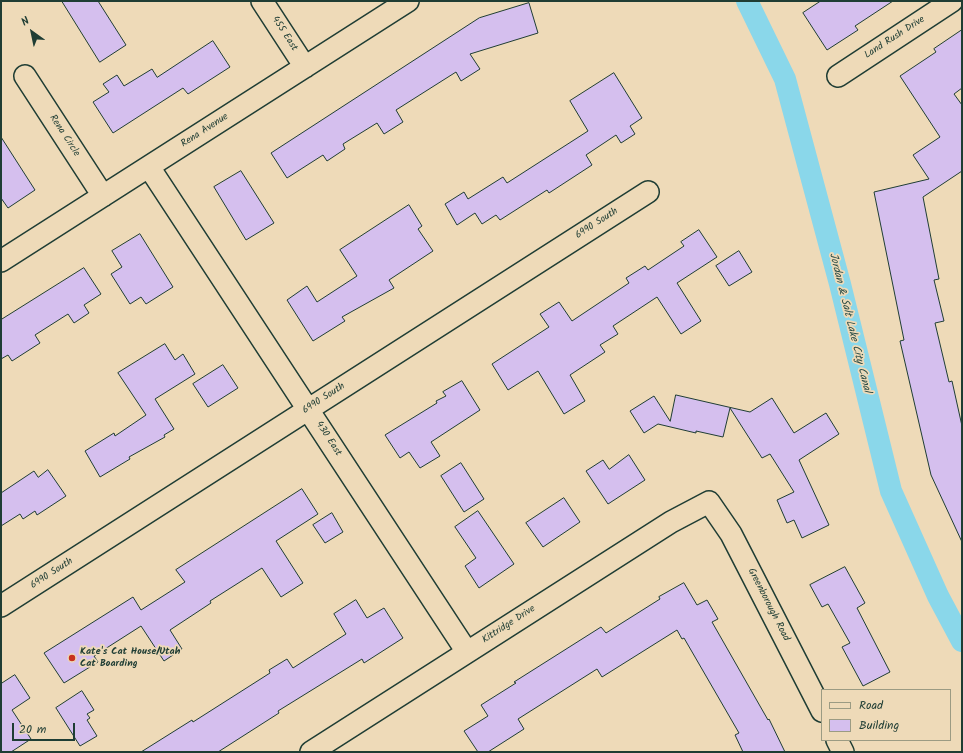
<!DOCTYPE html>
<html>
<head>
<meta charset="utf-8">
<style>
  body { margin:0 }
  #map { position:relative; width:963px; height:753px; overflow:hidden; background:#eedab8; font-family:Kalam,sans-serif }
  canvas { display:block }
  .frame { position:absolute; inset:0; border:2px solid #1f3d34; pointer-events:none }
  .legend { position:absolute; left:821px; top:689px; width:130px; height:52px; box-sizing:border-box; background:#eedab8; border:1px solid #9b9b83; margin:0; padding:5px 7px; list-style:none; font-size:12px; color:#1f3d34 }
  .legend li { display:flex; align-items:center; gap:8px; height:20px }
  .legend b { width:20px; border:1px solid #9b9b83 }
  .north { position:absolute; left:12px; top:12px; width:40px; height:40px; -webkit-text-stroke:3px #eedab8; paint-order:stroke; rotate:327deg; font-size:11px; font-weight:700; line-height:16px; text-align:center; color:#1f3d34 }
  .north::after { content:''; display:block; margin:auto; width:14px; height:18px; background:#1f3d34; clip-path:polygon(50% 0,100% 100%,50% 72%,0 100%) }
  .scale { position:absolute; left:12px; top:723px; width:63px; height:18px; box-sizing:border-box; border:2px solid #1f3d34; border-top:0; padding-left:5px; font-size:12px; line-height:14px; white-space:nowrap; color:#1f3d34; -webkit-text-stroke:3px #eedab8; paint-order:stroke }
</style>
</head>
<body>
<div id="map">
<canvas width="963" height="753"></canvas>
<div class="frame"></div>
<ul class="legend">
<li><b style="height:5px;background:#eedab8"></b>Road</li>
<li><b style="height:11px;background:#d5bfee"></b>Building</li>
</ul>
<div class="north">N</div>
<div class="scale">20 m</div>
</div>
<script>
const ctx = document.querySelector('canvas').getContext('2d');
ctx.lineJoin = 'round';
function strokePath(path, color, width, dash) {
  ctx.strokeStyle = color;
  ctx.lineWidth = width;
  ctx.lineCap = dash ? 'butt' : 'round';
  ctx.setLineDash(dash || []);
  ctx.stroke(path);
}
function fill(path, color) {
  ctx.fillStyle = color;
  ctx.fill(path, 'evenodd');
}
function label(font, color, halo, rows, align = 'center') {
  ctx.font = font + ' Kalam,sans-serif';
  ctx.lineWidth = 3.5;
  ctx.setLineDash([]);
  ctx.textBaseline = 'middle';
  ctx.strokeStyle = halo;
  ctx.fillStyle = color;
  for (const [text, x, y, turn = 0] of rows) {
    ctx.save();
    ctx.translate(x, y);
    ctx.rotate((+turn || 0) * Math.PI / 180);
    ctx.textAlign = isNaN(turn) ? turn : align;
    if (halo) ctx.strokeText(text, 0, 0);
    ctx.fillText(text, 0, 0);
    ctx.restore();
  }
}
strokePath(new Path2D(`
  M 747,1 L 785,79 L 840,284 L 891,491 L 938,596 L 962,641`), '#8ad7ea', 22);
const building = new Path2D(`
  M 62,1 L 98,1 L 126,45 L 100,62 Z
  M 821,1 L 893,1 L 855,26 L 858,30 L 827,50 L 803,13 Z
  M 529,3 L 538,33 L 470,54 L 480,69 L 461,81 L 456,72 L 396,110 L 403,122 L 384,134 L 377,123 L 343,144 L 345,149 L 327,161 L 323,155 L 287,178 L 271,153 L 479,18 Z
  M 962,30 L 962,88 L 954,94 L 962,105 L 962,171 L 923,197 L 939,279 L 934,280 L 944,321 L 935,323 L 949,382 L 952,381 L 962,426 L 962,542 L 931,475 L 900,341 L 904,340 L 874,192 L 929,179 L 913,155 L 940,137 L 900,76 L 936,52 L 934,49 Z
  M 213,41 L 230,67 L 188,94 L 183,88 L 113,133 L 93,102 L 109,92 L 103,84 L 117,75 L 124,86 L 152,69 L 157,77 Z
  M 614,73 L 642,118 L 630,126 L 635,134 L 621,143 L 616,135 L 586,155 L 592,165 L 549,193 L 547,190 L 500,220 L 496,215 L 482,224 L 475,213 L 457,225 L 445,204 L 464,192 L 468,199 L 503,177 L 507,183 L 588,131 L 570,101 Z
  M 1,137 L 35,190 L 8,208 L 1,198 Z
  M 241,171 L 274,223 L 246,240 L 214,187 Z
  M 409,205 L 422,226 L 418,229 L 433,251 L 389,280 L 394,288 L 342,317 L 345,321 L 313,341 L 287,300 L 307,286 L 317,302 L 357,276 L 340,250 Z
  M 699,230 L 717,257 L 677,283 L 701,321 L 681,334 L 657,297 L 613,326 L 618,334 L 600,345 L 605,352 L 570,375 L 585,401 L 564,414 L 538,371 L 508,390 L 492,364 L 549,327 L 540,314 L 559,302 L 572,321 L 629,283 L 626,278 L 645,266 L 648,270 L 684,246 L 681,242 Z
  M 140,234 L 173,287 L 146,304 L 141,297 L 130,304 L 111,274 L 122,267 L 112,251 Z
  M 739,251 L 752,272 L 729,286 L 716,266 Z
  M 84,268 L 101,294 L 84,305 L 89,313 L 74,323 L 68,314 L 35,335 L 40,343 L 12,361 L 8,355 L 1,359 L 1,320 Z
  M 165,344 L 175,360 L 183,354 L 195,374 L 155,399 L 174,429 L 164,435 L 165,437 L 129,457 L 130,459 L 100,477 L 85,451 L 114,433 L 115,436 L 146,415 L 118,373 Z
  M 223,365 L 238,388 L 208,407 L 193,384 Z
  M 462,381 L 480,410 L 431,442 L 440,456 L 420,468 L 409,452 L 400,458 L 385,435 L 437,403 L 436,401 L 446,396 L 443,392 Z
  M 676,395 L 750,412 L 772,398 L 794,433 L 826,413 L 839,434 L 799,460 L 829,525 L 802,538 L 794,520 L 787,523 L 777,500 L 794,492 L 770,454 L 762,458 L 730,408 L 723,437 L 696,431 L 696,433 L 658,424 L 644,433 L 630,411 L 654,396 L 670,421 Z
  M 629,455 L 645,480 L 608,504 L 586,471 L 603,460 L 609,469 Z
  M 461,463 L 484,499 L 464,512 L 441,476 Z
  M 48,470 L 66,496 L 37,515 L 35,511 L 23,519 L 20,514 L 1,526 L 1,493 L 34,471 L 38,477 Z
  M 302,489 L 318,514 L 276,541 L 303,583 L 281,597 L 262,568 L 210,601 L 211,603 L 170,630 L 182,649 L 164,661 L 141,626 L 94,656 L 98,662 L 64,683 L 44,653 L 133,597 L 141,610 L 185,582 L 176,570 Z
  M 564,498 L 580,522 L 543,547 L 526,523 Z
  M 478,511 L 514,564 L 479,588 L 465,566 L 476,558 L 455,527 Z
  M 332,513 L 343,532 L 325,543 L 313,525 Z
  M 845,567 L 865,603 L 857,608 L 890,672 L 863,686 L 842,647 L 850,643 L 828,604 L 822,607 L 810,585 Z
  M 684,583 L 697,605 L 707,600 L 718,619 L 712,622 L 768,720 L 769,719 L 785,752 L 743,752 L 735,735 L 739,733 L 684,638 L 682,639 L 677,630 L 602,677 L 597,669 L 518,719 L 524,729 L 488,752 L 478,752 L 464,731 L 488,716 L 481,705 L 516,683 L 514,682 L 601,627 L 606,633 L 660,599 L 659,597 Z
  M 356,600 L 367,618 L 384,608 L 403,638 L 364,663 L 362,659 L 278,711 L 279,713 L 218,752 L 141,752 L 192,720 L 193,722 L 270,673 L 269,670 L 287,659 L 293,668 L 346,634 L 334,614 Z
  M 15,675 L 30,698 L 12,710 L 31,739 L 11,752 L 1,752 L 1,684 Z
  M 82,691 L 94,710 L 87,714 L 90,718 L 87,720 L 97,736 L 80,746 L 56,708 Z`);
fill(building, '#d5bfee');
strokePath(building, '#1f3d34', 1);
const street = new Path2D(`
  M 262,1 L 305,67
  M 25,76 L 103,196
  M 838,76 L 952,1
  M 149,167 L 467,652
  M 1,261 L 408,1
  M 1,606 L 648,192
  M 837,740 L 843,752
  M 311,752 L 671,522 L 709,502 L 731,534 L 822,711`);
strokePath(street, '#1f3d34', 24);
strokePath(street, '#eedab8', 21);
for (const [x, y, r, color] of [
  [72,658,4,"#c8321e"]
]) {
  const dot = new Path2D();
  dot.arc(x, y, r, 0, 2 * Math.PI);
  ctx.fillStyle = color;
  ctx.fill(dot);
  strokePath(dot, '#eedab8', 1.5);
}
label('10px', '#1f3d34', '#eedab8', [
  ["455 East",284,34,57],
  ["Land Rush Drive",895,38,-33],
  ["Rena Avenue",205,131,-33],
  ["Rena Circle",64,136,57],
  ["6990 South",597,224,-33],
  ["6990 South",324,399,-33],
  ["430 East",328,439,57],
  ["6990 South",52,574,-33],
  ["Greenborough Road",768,605,63],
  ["Kittridge Drive",509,625,-33]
]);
label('bold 10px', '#1f3d34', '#eedab8', [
  ["Kate's Cat House/Utah",80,652],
  ["Cat Boarding",80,664]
], 'left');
label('italic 11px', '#2a4c46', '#eedab8', [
  ["Jordan & Salt Lake City Canal",849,323,76]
]);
</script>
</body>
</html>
